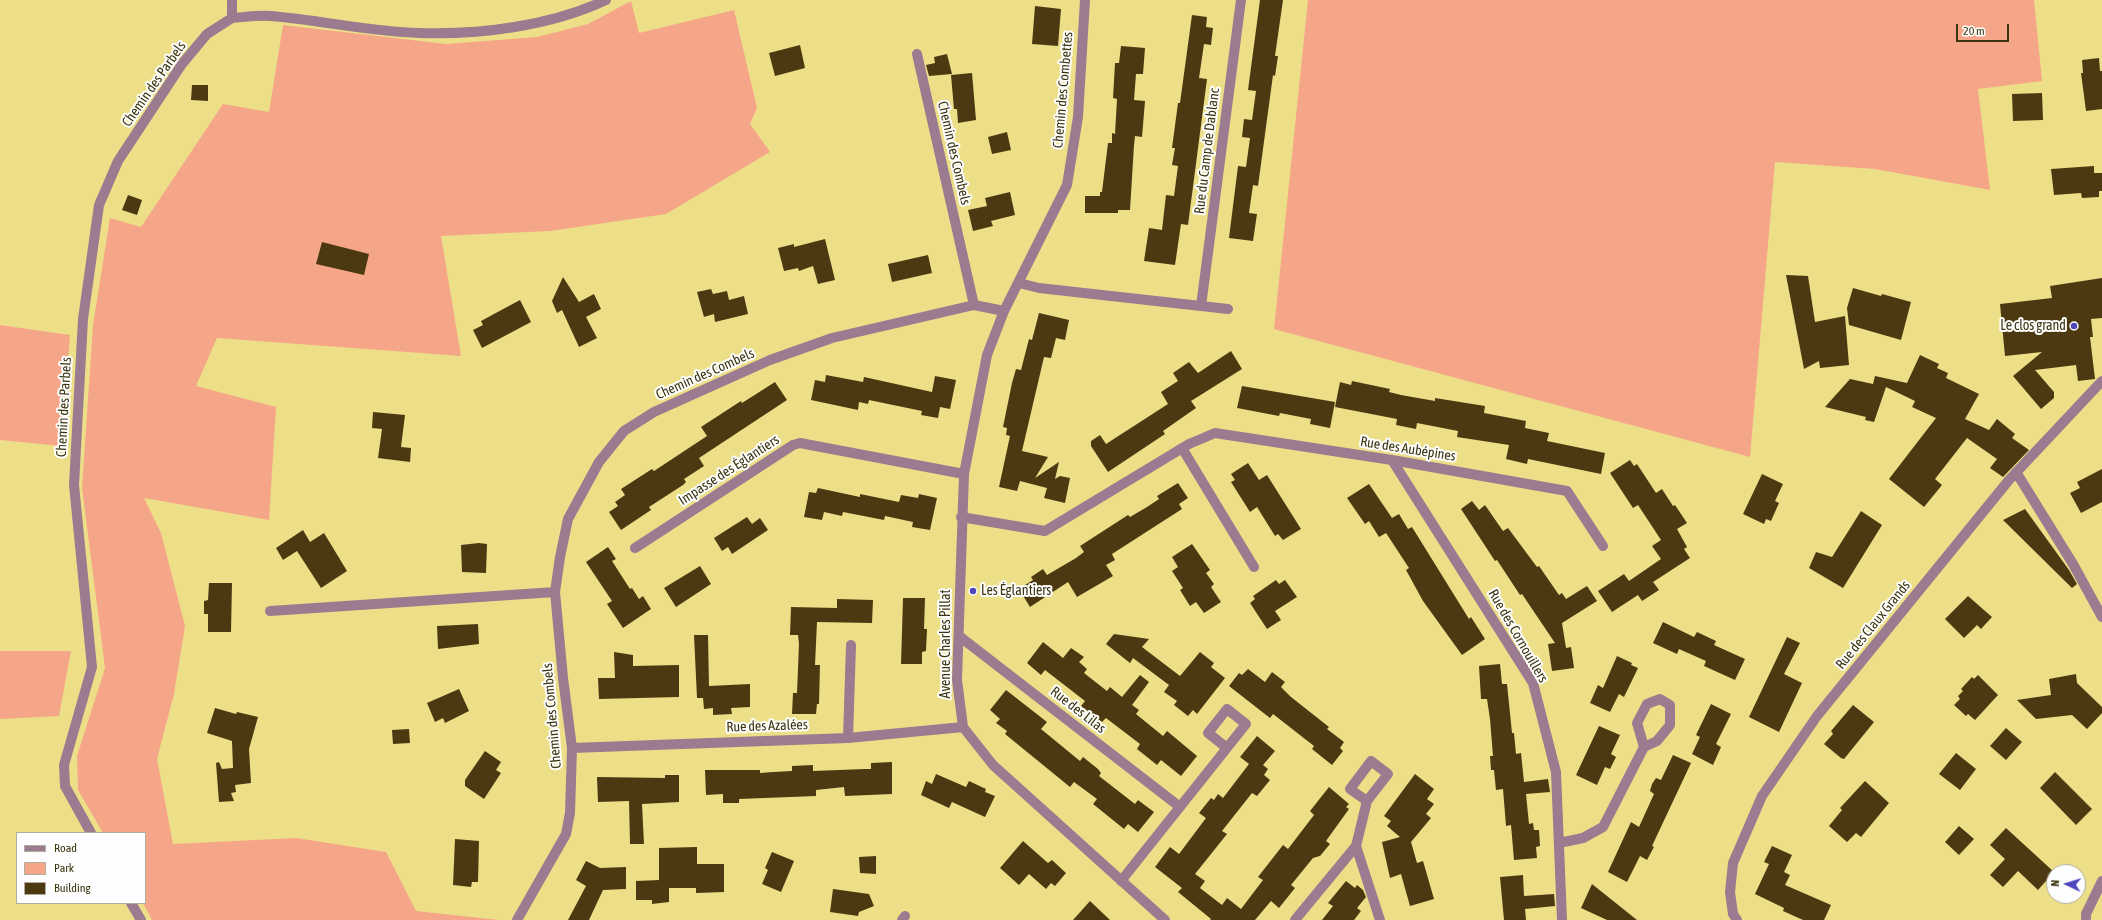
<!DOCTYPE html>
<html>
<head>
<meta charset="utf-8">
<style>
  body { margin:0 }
  #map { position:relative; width:2102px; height:920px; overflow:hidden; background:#eddf88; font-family:"Asap Condensed",sans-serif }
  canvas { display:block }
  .legend { position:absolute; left:16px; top:832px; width:130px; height:72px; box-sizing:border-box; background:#fefefe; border:1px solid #b0ad9e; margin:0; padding:5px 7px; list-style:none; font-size:12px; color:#3a340f }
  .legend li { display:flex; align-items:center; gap:8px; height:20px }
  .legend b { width:20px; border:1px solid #b0ad9e }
  .north { position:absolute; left:2046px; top:864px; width:40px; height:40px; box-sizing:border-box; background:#fefefe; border:1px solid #b0ad9e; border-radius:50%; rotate:274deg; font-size:11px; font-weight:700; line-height:16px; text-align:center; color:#3a340f }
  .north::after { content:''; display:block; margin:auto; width:14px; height:18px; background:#5047be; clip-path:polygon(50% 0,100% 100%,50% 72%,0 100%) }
  .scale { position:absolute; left:1956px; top:24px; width:53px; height:18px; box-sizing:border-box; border:2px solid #3a340f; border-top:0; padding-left:5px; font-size:12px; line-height:14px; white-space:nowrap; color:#3a340f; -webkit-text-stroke:3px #fefefe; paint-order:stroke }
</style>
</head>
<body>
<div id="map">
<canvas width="2102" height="920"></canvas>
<ul class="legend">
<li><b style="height:5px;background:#9b7b8f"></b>Road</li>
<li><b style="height:11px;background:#f5a689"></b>Park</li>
<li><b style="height:11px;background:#4d3911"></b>Building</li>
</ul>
<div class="north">N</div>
<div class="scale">20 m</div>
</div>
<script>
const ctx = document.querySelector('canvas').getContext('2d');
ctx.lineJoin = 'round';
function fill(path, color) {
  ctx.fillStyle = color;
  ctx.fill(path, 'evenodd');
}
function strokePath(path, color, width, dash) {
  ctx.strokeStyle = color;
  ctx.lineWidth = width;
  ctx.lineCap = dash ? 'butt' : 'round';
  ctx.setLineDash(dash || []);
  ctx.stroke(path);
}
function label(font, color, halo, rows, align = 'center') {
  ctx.font = font + ' "Asap Condensed",sans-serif';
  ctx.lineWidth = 4;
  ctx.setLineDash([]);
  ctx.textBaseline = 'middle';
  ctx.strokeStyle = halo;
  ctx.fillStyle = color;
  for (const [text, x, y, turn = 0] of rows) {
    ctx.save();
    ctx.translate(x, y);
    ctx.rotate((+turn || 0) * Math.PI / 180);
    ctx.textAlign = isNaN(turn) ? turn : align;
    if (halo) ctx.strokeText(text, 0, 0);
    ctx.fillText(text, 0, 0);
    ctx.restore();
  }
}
fill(new Path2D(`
  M 1308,0 L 2034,0 L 2042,81 L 1978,89 L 1990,190 L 1875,169 L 1775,162 L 1750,457 L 1274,329 Z
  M 631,1 L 639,33 L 734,10 L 757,108 L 750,124 L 770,152 L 666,214 L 550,231 L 441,236 L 461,356 L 217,338 L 196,386 L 276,407 L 269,520 L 144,498 L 161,533 L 185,626 L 174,694 L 157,759 L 173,844 L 296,838 L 386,852 L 416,911 L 499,920 L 152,920 L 143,903 L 145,903 L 145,833 L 103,833 L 78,790 L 77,756 L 105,668 L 82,488 L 93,325 L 110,218 L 141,227 L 223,104 L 269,112 L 283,25 L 446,44 L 537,37 L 588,24 Z
  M 0,325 L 70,335 L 61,446 L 0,440 Z
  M 0,651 L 71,651 L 59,716 L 0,719 Z`), '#f5a689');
fill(new Path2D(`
  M 1260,0 L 1283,0 L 1275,56 L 1278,56 L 1275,76 L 1273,75 L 1258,186 L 1253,185 L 1249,213 L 1257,214 L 1253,241 L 1229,238 L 1238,166 L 1246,167 L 1250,138 L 1242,137 L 1244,119 L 1252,120 L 1256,91 L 1248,90 Z
  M 1035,6 L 1061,9 L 1058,46 L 1032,44 Z
  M 1192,15 L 1207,17 L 1206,27 L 1213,28 L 1211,45 L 1204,44 L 1199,78 L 1207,79 L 1188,225 L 1181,224 L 1175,265 L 1144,261 L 1149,228 L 1162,230 L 1166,195 L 1174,196 L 1178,166 L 1172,165 L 1175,148 L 1172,148 L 1178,103 L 1180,103 Z
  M 800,45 L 805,68 L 775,76 L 769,53 Z
  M 1121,46 L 1145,48 L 1143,74 L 1136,74 L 1134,100 L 1145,101 L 1142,137 L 1135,136 L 1134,145 L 1130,210 L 1118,210 L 1118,213 L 1085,213 L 1085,196 L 1100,196 L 1100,192 L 1102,192 L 1108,143 L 1112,143 L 1112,133 L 1115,134 L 1117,99 L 1113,98 L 1115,63 L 1119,63 Z
  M 947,54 L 952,74 L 929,76 L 926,65 L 935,63 L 934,57 Z
  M 2099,58 L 2100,71 L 2102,71 L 2102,109 L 2086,111 L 2081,73 L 2083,73 L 2082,60 Z
  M 972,73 L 976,120 L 958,123 L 957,109 L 954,109 L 951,75 Z
  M 192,85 L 208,85 L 208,101 L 191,100 Z
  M 2042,93 L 2043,120 L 2013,121 L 2012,94 Z
  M 1007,132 L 1011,150 L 992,154 L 988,137 Z
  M 2094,166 L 2094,173 L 2102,173 L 2102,191 L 2099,191 L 2099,197 L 2082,198 L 2081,193 L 2054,195 L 2051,169 Z
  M 1010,192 L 1015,215 L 991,221 L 993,226 L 973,231 L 968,210 L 987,206 L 985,198 Z
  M 128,195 L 142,200 L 137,215 L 122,210 Z
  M 825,239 L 835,280 L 818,284 L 813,266 L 799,271 L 798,268 L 784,271 L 778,248 L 794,244 L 794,247 Z
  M 322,242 L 369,254 L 364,275 L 316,264 Z
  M 928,255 L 932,273 L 892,282 L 888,264 Z
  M 1786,275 L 1808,276 L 1815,322 L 1845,316 L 1849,365 L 1820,368 L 1819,361 L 1804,369 Z
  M 563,277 L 579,302 L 594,294 L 601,309 L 586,317 L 597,338 L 579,347 L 562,310 L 557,313 L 552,301 Z
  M 2102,278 L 2102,318 L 2091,319 L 2093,337 L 2090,337 L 2095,379 L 2078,381 L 2076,365 L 2035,370 L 2054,392 L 2054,398 L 2041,409 L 2013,376 L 2042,352 L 2005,356 L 2000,304 L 2052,298 L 2050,286 Z
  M 1853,288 L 1881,296 L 1882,294 L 1911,302 L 1901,340 L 1849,325 L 1847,308 Z
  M 711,289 L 713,294 L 727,291 L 729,300 L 744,296 L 748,314 L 715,322 L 714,314 L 704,317 L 697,292 Z
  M 520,300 L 531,322 L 482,348 L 473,330 L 483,325 L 481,321 Z
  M 1039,313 L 1069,320 L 1065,340 L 1056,338 L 1051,358 L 1044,357 L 1022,451 L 1048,457 L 1035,478 L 1059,462 L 1055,479 L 1060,476 L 1070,478 L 1065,503 L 1044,498 L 1047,488 L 1020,481 L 1017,491 L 999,487 L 1010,436 L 1006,435 L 1007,428 L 1003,427 L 1012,383 L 1016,369 L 1021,370 L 1029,339 L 1032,340 Z
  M 1231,351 L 1242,369 L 1191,401 L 1196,408 L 1163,431 L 1165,434 L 1108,472 L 1091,446 L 1091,441 L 1100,435 L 1106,444 L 1168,404 L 1161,392 L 1178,381 L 1173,373 L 1189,362 L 1198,373 Z
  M 1920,355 L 1939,364 L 1937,368 L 1948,373 L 1946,378 L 1979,394 L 1965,419 L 1989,430 L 1997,419 L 2015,434 L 2012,438 L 2029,450 L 2003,477 L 1990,468 L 1997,459 L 1967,438 L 1935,479 L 1942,485 L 1924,507 L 1889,479 L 1936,418 L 1912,407 L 1915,401 L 1886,387 L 1874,422 L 1865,420 L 1866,417 L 1825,407 L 1850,379 L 1873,384 L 1875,376 L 1907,383 Z
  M 826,375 L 863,382 L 864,377 L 932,392 L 935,376 L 956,380 L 950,409 L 940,407 L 938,418 L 921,415 L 922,411 L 869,400 L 868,404 L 859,402 L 858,410 L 811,400 L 815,380 L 825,382 Z
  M 1352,381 L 1390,389 L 1389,392 L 1401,395 L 1435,401 L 1435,398 L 1485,406 L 1484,413 L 1526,421 L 1525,428 L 1549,433 L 1547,441 L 1605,453 L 1601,474 L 1528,459 L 1527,464 L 1506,459 L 1509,445 L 1457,437 L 1458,431 L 1417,423 L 1416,429 L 1396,425 L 1397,419 L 1335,407 L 1340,382 L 1351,385 Z
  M 775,382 L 787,400 L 699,458 L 704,466 L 684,479 L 686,482 L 683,485 L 649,507 L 651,510 L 621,530 L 609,512 L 618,506 L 615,502 L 625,495 L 621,489 L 652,469 L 654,471 L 707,436 L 701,427 L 741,401 L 742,403 Z
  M 1242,386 L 1335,402 L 1330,428 L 1310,424 L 1311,419 L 1280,413 L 1279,416 L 1237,408 Z
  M 373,412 L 405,415 L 401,447 L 411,448 L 410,462 L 378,458 L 382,429 L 372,428 Z
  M 1630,460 L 1634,466 L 1637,464 L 1656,493 L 1662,489 L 1673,506 L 1675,505 L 1687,523 L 1677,529 L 1687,547 L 1684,549 L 1690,558 L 1653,582 L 1659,590 L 1642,601 L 1638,595 L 1612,612 L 1598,591 L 1624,574 L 1629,581 L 1661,559 L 1652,546 L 1661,540 L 1638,505 L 1633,508 L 1610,473 Z
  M 1248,463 L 1259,480 L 1267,475 L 1301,529 L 1283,540 L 1278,534 L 1275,536 L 1257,507 L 1250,512 L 1231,482 L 1235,480 L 1231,474 Z
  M 2102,469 L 2102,502 L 2081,513 L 2070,493 L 2080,488 L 2077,482 Z
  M 1762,474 L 1783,484 L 1775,501 L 1779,503 L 1771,521 L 1766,519 L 1764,524 L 1743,514 Z
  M 1178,483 L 1188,498 L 1179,504 L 1182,509 L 1112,554 L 1115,560 L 1106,565 L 1113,576 L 1077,597 L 1068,582 L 1030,607 L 1019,589 L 1033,580 L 1031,577 L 1043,569 L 1047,575 L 1076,558 L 1084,552 L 1080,546 L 1128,515 L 1130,517 L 1147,507 L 1159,499 L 1157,496 Z
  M 1369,484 L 1392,518 L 1399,514 L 1408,529 L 1412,527 L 1469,619 L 1471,617 L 1485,639 L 1462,655 L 1423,601 L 1406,570 L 1409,568 L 1386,533 L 1379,537 L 1369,521 L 1365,524 L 1347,498 Z
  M 818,488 L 860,497 L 860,494 L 899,502 L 901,495 L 918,498 L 919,494 L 937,498 L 930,530 L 912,527 L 913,522 L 885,516 L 884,520 L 843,512 L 842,516 L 824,512 L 822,520 L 804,517 L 809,492 L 816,493 Z
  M 1472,501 L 1479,510 L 1485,505 L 1503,531 L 1508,528 L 1537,567 L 1539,566 L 1559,595 L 1562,593 L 1566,599 L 1587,586 L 1597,601 L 1562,623 L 1566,648 L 1571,647 L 1574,668 L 1552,671 L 1548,644 L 1555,643 L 1522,594 L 1520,595 L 1497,560 L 1495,561 L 1461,509 Z
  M 2025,509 L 2069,570 L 2077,584 L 2072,588 L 2003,520 Z
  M 1861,511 L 1882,525 L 1843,588 L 1809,568 L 1816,552 L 1832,557 Z
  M 747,517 L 752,524 L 760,518 L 768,530 L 732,554 L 728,547 L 722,551 L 714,538 Z
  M 303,530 L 310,542 L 324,533 L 347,571 L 321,588 L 297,551 L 283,560 L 276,548 Z
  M 479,543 L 487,544 L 486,573 L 462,572 L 461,545 Z
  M 1192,544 L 1210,570 L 1206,573 L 1214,584 L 1211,587 L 1221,602 L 1204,613 L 1196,602 L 1190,606 L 1180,590 L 1183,588 L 1172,571 L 1178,567 L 1172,557 Z
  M 608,547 L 616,559 L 612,561 L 630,589 L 632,588 L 639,599 L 643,596 L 651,609 L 623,628 L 607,604 L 612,601 L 586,562 Z
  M 700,566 L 711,584 L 676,607 L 664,588 Z
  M 1276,580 L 1279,584 L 1285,580 L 1297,597 L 1275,611 L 1281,620 L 1267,629 L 1250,603 L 1255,599 L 1253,596 Z
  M 209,583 L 232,583 L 231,632 L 208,632 L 208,614 L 204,614 L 204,601 L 208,600 Z
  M 1968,596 L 1992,617 L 1981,629 L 1977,625 L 1964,638 L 1945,619 Z
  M 903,598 L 925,598 L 924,629 L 927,629 L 926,651 L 922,652 L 922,664 L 901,664 Z
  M 837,599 L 873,600 L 872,623 L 817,622 L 815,665 L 820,665 L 819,704 L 817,704 L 816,714 L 792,714 L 793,693 L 797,693 L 799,644 L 798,635 L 790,635 L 791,607 L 837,608 Z
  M 1663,622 L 1694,637 L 1697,632 L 1716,641 L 1714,645 L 1745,659 L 1735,680 L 1704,666 L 1706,661 L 1679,649 L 1677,654 L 1653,643 Z
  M 478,624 L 479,644 L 438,649 L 437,626 Z
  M 1114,634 L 1149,639 L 1142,647 L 1180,676 L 1200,652 L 1214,663 L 1211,667 L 1225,678 L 1197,714 L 1193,710 L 1188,716 L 1174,705 L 1177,701 L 1164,692 L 1169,685 L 1133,658 L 1130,663 L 1106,644 Z
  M 694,635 L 708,635 L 709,686 L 750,684 L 750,707 L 731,708 L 732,714 L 713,715 L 713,708 L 704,709 L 703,698 L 697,698 Z
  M 1787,637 L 1800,643 L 1784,674 L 1802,683 L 1779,732 L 1749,717 Z
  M 1043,642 L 1063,658 L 1071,648 L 1084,657 L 1079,662 L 1087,669 L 1084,673 L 1107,691 L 1110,687 L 1122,697 L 1140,675 L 1149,682 L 1132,705 L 1139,710 L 1136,714 L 1163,736 L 1167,731 L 1197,756 L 1181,776 L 1161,760 L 1157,765 L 1137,749 L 1140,744 L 1106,718 L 1102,722 L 1081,706 L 1085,701 L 1045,670 L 1041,675 L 1027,663 Z
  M 614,652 L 633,655 L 633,666 L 679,665 L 679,697 L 599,699 L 598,678 L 615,678 Z
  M 1617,656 L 1632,663 L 1631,665 L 1638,668 L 1624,697 L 1619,694 L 1610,712 L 1590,703 L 1598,685 L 1603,688 Z
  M 1500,664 L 1502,684 L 1507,684 L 1512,733 L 1514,733 L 1516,754 L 1521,753 L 1524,782 L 1548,779 L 1550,792 L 1526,794 L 1529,824 L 1533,823 L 1534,830 L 1539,830 L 1540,846 L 1536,847 L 1537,858 L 1514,860 L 1511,825 L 1506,826 L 1503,789 L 1496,790 L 1494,770 L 1491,770 L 1490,756 L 1493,756 L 1490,719 L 1487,699 L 1481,699 L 1479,666 Z
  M 1248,669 L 1265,682 L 1272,672 L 1285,682 L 1281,687 L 1291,697 L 1329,727 L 1327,729 L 1344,742 L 1340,748 L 1343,751 L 1332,765 L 1312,749 L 1314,746 L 1273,714 L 1270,718 L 1229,686 L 1239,673 L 1242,675 Z
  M 2076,674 L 2077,683 L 2102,707 L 2102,713 L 2087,729 L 2072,715 L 2036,719 L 2017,700 L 2051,695 L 2049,679 Z
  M 1978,675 L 1998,695 L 1975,720 L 1968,714 L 1966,716 L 1954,705 L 1960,699 L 1958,696 L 1963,691 L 1961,689 L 1972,677 L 1974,679 Z
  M 459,689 L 469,711 L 445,723 L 443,718 L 435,722 L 427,703 Z
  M 1006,690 L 1047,722 L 1041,729 L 1080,761 L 1083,757 L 1098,769 L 1101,773 L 1099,776 L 1135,804 L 1138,800 L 1154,812 L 1138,832 L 1128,824 L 1124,829 L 1093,804 L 1097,799 L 1074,782 L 1070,787 L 1005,734 L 1007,731 L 996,723 L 1000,719 L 990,710 Z
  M 1711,704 L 1731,714 L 1716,744 L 1721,747 L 1713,765 L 1692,754 L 1700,737 L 1696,735 Z
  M 1853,705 L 1874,722 L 1844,759 L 1841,758 L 1824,744 L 1833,734 L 1831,731 Z
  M 215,708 L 236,714 L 237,712 L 258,717 L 249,749 L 251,783 L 235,785 L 236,792 L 231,793 L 234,801 L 219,802 L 216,763 L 219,762 L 222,769 L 233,768 L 232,741 L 207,733 Z
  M 1599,726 L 1620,735 L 1611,754 L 1616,757 L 1610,769 L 1605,767 L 1597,785 L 1576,775 Z
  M 2006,728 L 2022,742 L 2006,760 L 1990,746 Z
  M 409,729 L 410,743 L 393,744 L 392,730 Z
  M 1257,736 L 1275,751 L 1263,765 L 1268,769 L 1264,775 L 1270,780 L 1257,796 L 1252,793 L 1222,831 L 1227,834 L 1195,874 L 1205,881 L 1200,888 L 1222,905 L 1227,898 L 1241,909 L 1263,880 L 1258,877 L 1283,845 L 1288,849 L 1314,815 L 1310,811 L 1329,787 L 1349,804 L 1346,807 L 1349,809 L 1326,841 L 1330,844 L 1320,856 L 1313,858 L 1291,885 L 1295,888 L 1279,908 L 1271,901 L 1255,920 L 1210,920 L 1211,919 L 1178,892 L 1182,888 L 1155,867 L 1170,847 L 1179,854 L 1206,818 L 1199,813 L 1211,798 L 1214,800 L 1218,794 L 1223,798 L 1249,764 L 1240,757 Z
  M 485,751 L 501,762 L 496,770 L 501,773 L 484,799 L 465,786 L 465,780 Z
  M 1956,753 L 1976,769 L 1960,790 L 1939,774 Z
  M 1673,755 L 1691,763 L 1652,846 L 1654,847 L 1647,860 L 1640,856 L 1627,882 L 1608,872 L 1631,822 L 1639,827 L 1654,794 L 1650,791 L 1652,784 L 1656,778 L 1661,780 Z
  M 892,762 L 892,794 L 845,796 L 844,787 L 816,790 L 816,796 L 739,799 L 739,803 L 723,803 L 723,794 L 706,795 L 705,770 L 760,770 L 760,773 L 773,772 L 792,771 L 792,766 L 813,765 L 813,771 L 865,769 L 871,769 L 871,763 Z
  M 2055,772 L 2092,809 L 2076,825 L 2040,788 Z
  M 936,774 L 966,787 L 969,781 L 986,789 L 985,792 L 995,796 L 985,817 L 952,802 L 949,808 L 921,795 L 926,781 L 932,784 Z
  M 1415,774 L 1434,789 L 1427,799 L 1434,804 L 1426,814 L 1431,818 L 1411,842 L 1417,863 L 1423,861 L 1434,899 L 1410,906 L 1401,874 L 1390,878 L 1382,842 L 1400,837 L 1387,826 L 1391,821 L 1384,816 Z
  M 665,775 L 679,775 L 679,802 L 642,804 L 644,844 L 630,844 L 629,801 L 598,802 L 597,777 L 665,778 Z
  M 1865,781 L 1889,803 L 1861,837 L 1856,833 L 1847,842 L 1829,826 L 1842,810 L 1840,808 Z
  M 1959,826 L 1974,839 L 1959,855 L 1945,842 Z
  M 2006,828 L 2054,872 L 2038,890 L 2018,871 L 2003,887 L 1990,875 L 2005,859 L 1990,845 Z
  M 455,839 L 479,841 L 478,882 L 472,882 L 471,887 L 453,885 Z
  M 1023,841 L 1048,863 L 1052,860 L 1066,873 L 1055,886 L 1051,883 L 1046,889 L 1029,874 L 1019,885 L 1000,868 Z
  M 1772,846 L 1792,855 L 1784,872 L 1790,875 L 1785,885 L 1831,905 L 1824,920 L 1803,920 L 1783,911 L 1784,908 L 1755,894 L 1769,864 L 1764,862 Z
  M 697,847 L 697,864 L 724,864 L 724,892 L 696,893 L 696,888 L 669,888 L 669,902 L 652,904 L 652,900 L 636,900 L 636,881 L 659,880 L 659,848 Z
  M 772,852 L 794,861 L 781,892 L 762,884 L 768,870 L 765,868 Z
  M 876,856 L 876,874 L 860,873 L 859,857 Z
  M 586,861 L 600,868 L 626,867 L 626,889 L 603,890 L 589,920 L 568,920 L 586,886 L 576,880 Z
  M 1523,875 L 1524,896 L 1554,894 L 1555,906 L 1525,909 L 1526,920 L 1504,920 L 1500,877 Z
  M 1346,881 L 1355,888 L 1357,885 L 1363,890 L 1366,897 L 1357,908 L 1361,911 L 1354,920 L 1322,920 L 1333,906 L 1328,903 Z
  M 1592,884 L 1637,920 L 1607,920 L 1581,908 Z
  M 833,889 L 869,894 L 874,906 L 859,912 L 858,916 L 830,912 Z
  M 1090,901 L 1110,920 L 1073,920 Z`), '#4d3911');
strokePath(new Path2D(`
  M 1085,0 L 1078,117 L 1067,185 L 1004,311 L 987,355 L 964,474 L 957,680 L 963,727 L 993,765 L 1165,920
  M 232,18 C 245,17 258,15 271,16 C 320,20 371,32 419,33 C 480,35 551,26 606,0
  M 232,18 L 232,0
  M 917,54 L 974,305
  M 1019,283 L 1039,288 L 1228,309
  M 1201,306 L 1241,0
  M 1182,448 L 1254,567
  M 1392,460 L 1533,683 L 1556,772 L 1562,920
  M 2016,472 L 2073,564 L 2102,617
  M 961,517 L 1045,531 L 1189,444 L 1215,433 L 1392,460 L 1567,491 L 1603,546
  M 635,548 L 793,445 L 800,443 L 964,474
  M 270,611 L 555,592
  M 959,636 L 1180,807
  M 848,738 L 851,645
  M 572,748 L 848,738 L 963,727
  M 91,833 L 65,786 L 64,765 L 92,667 L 74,485 L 83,319 L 99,205 L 118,161 L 182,64 L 207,34 L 232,18
  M 1559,843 L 1583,838 L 1603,827 L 1644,747 L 1657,741 L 1670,725 L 1670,705 L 1660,699 L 1647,704 L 1637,723 L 1644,747
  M 1356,846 L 1367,801 L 1388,774 L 1371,761 L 1350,789 L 1367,801
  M 1121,881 L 1246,724 L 1227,709 L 1208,733 L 1227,748
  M 131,903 L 141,920
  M 517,920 L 566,834 L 570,813 L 572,748 L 563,678 L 555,592 L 560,557 L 568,519 L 599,462 L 624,431 L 654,412 L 770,360 L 832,338 L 974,305 L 1004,311
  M 902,920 L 905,916
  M 1295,920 L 1356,846 L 1380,920
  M 1737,920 L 1733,914 L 1730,892 L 1733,863 L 1762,796 L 1817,716 L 2009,480 L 2102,381
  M 2086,920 L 2086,914 L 2102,881`), '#9b7b8f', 10);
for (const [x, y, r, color] of [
  [2074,326,4,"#5047be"],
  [973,591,4,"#5047be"]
]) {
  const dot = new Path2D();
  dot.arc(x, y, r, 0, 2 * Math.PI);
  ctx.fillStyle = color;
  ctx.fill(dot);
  strokePath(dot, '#fefefe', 1.5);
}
label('14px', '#3a340f', '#fefefe', [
  ["Chemin des Parbels",154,84,-55],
  ["Chemin des Combettes",1063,90,-85],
  ["Rue du Camp de Dablanc",1207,151,-83],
  ["Chemin des Combels",954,153,77],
  ["Chemin des Combels",705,374,-24],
  ["Chemin des Parbels",64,407,-87],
  ["Rue des Aubépines",1408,449,9],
  ["Impasse des Églantiers",729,470,-33],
  ["Rue des Claux Grands",1873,625,-51],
  ["Rue des Cornouillers",1518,636,60],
  ["Avenue Charles Pillat",946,644,-90],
  ["Rue des Lilas",1078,710,38],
  ["Chemin des Combels",552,716,-95],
  ["Rue des Azalées",767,726,-2]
]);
label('14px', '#3a340f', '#fefefe', [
  ["Le clos grand",2066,326],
  ["Les Églantiers",981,591,"left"]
], 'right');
</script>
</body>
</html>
